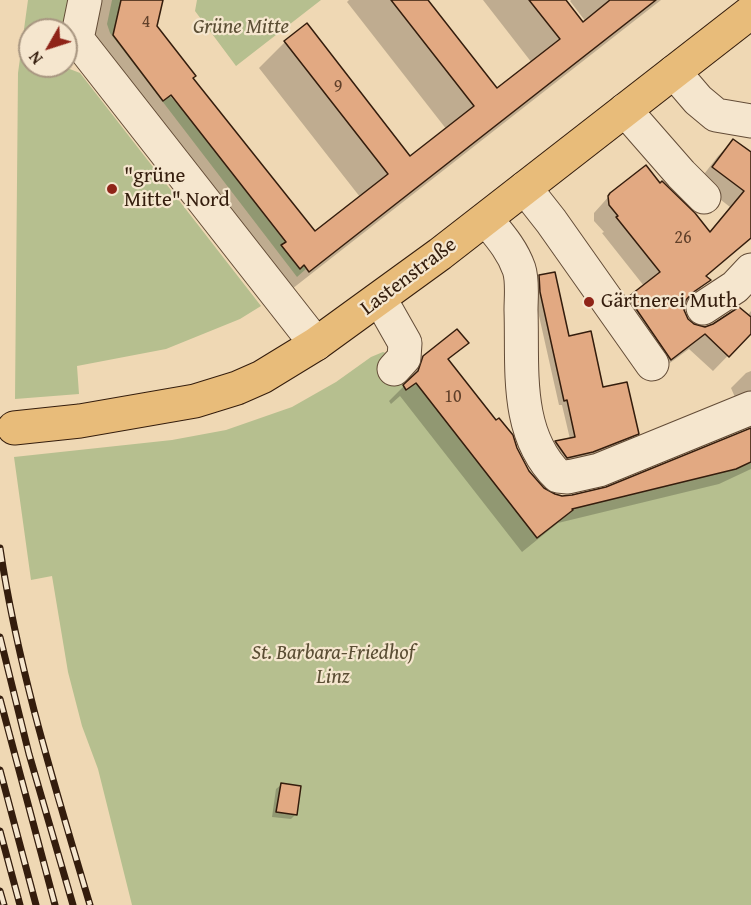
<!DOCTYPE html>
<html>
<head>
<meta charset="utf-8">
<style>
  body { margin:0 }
  #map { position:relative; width:751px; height:905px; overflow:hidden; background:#efd8b4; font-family:"Gentium Book Plus",serif }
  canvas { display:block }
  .north { position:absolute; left:18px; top:18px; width:60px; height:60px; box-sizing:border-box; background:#f5e6ce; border:2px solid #a89681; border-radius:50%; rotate:231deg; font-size:16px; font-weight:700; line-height:24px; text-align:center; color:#341d0d }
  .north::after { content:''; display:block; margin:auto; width:21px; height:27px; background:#8f2418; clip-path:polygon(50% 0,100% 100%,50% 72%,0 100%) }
</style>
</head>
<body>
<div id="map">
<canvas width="751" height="905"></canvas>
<div class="north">N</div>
</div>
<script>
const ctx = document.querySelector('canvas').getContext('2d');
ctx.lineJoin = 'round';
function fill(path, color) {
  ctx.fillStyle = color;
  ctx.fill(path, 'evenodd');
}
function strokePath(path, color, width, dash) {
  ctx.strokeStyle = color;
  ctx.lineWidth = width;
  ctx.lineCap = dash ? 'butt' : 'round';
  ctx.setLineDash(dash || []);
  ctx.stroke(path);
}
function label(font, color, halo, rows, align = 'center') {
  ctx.font = font + ' "Gentium Book Plus",serif';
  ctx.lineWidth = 4.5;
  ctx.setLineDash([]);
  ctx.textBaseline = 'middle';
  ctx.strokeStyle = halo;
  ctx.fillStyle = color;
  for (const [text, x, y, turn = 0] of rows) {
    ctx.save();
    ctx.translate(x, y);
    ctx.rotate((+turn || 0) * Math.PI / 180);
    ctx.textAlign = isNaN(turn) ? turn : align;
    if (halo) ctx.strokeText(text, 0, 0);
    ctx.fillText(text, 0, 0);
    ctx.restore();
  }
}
fill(new Path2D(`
  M 28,0 L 69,0 L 66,30 L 30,30 L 30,66 L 62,66 L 80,73 L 261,306 L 240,319 L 166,349 L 77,366 L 79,394 L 15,399 L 18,73 Z
  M 112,0 L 121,0 L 113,35 L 182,109 L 306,269 L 297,277 L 110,33 L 107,24 Z
  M 197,0 L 321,0 L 236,66 L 195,11 Z
  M 383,352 L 393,356 L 406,369 L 537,538 L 573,510 L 582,506 L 736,469 L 751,462 L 751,905 L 132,905 L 98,769 L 82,726 L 68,672 L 52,576 L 31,580 L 14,457 L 172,440 L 226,430 L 292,407 L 336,382 L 371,357 Z`), '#b6bf8f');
fill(new Path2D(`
  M 101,0 L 161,0 L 155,26 L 191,78 L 315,233 L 360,197 L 259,68 L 285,42 L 306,26 L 410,158 L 447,130 L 347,2 L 349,0 L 426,0 L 497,90 L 532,63 L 483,0 L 564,0 L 583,24 L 586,22 L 570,1 L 571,0 L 661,0 L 283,296 L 88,62 Z
  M 733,141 L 751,153 L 751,233 L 705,277 L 709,280 L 694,295 L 684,302 L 683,309 L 686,320 L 693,326 L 704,328 L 747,316 L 751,311 L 751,332 L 713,371 L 689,349 L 655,374 L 614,313 L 644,286 L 602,233 L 604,232 L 594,221 L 594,213 L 611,194 L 660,185 L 709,233 L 730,207 L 698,182 L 718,156 Z
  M 540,276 L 568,338 L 602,389 L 637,433 L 631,439 L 587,457 L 562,463 L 551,447 L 556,442 L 570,439 L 562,405 L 559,405 L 535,298 L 535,282 Z
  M 467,343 L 447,361 L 543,489 L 562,498 L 606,489 L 751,430 L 751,469 L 719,484 L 558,523 L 522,552 L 400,396 L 391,404 L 389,401 L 404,386 L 408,372 L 424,357 Z
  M 751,371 L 751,412 L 738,404 L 731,388 L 746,373 Z
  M 281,785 L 295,815 L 291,819 L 272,817 L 276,789 Z`), '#0003');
const building = new Path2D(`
  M 121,0 L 163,0 L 157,26 L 196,76 L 193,78 L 315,231 L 388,174 L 284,41 L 307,23 L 410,156 L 474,106 L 391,0 L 428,0 L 497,88 L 560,39 L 529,0 L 566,0 L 583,22 L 610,0 L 656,0 L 309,272 L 304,265 L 300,269 L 281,245 L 286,242 L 171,95 L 163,101 L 113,35 Z
  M 733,139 L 751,152 L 751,238 L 706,276 L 711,280 L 692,293 L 686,300 L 684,310 L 688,319 L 694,324 L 705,327 L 713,324 L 739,307 L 751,317 L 751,334 L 729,357 L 705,334 L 671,360 L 628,297 L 660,272 L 616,217 L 618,216 L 609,205 L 608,196 L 610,193 L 646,165 L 660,183 L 662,181 L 695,213 L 710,232 L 744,191 L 712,167 Z
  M 555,272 L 569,336 L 591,331 L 603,387 L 627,382 L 639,434 L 593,452 L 567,458 L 555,441 L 575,437 L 567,400 L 564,401 L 540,292 L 539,275 Z
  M 457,329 L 469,343 L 448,359 L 496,420 L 499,418 L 513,435 L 517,448 L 529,471 L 544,488 L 555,494 L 562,496 L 572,495 L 606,487 L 751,428 L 751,462 L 736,469 L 572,509 L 573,510 L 537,538 L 416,383 L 406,390 L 403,385 L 418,371 L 423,356 Z
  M 281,783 L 301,786 L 297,815 L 276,812 Z`);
fill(building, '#e2a982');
strokePath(building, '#341d0d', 1.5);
const minor = new Path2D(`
  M 85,0 L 77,39 L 316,344
  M 674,72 L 698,100 L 716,115 L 751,121
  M 625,110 L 681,174 L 704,197
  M 525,188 L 551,221 L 652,364
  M 486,219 C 499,235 512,249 519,269 C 523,281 521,298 521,310 C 523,367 514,433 558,476 L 568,477 L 599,470 L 751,408
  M 380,299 L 405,343 L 404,358 L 394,369
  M 703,308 L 735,287 L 751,270`);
const major = new Path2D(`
  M 14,428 L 80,421 L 195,401 L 237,388 L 262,377 L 316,344 L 440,254 L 751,12`);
strokePath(minor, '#634c37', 35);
strokePath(major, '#341d0d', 35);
strokePath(minor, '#f5e6ce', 33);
strokePath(major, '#e8bc7a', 33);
const rail = new Path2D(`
  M 0,548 C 18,669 55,787 90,905
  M 0,637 L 29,754 L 73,905
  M 0,699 L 55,905
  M 0,770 L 36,905
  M 0,831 L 20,905
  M 0,891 L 4,905`);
strokePath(rail, '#341d0d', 7);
strokePath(rail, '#f5e6ce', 4.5, [14]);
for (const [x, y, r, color] of [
  [112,189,6,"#8f2418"],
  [589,302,6,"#8f2418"]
]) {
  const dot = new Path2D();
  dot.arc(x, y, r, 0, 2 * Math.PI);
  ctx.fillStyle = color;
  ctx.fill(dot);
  strokePath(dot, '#f5e6ce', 2);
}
label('18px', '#60402a', null, [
  ["4",146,22],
  ["9",338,87],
  ["26",683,238],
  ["10",453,397]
]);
label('italic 21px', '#5b4e34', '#f5e6ce', [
  ["Grüne Mitte",241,28],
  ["St. Barbara-Friedhof",333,654],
  ["Linz",333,678]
]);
label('21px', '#341d0d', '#f5e6ce', [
  ["\"grüne",124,177],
  ["Mitte\" Nord",124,201],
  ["Gärtnerei Muth",601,302]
], 'left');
label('21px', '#341d0d', '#f5e6ce', [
  ["Lastenstraße",409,277,-37]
]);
</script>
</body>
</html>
